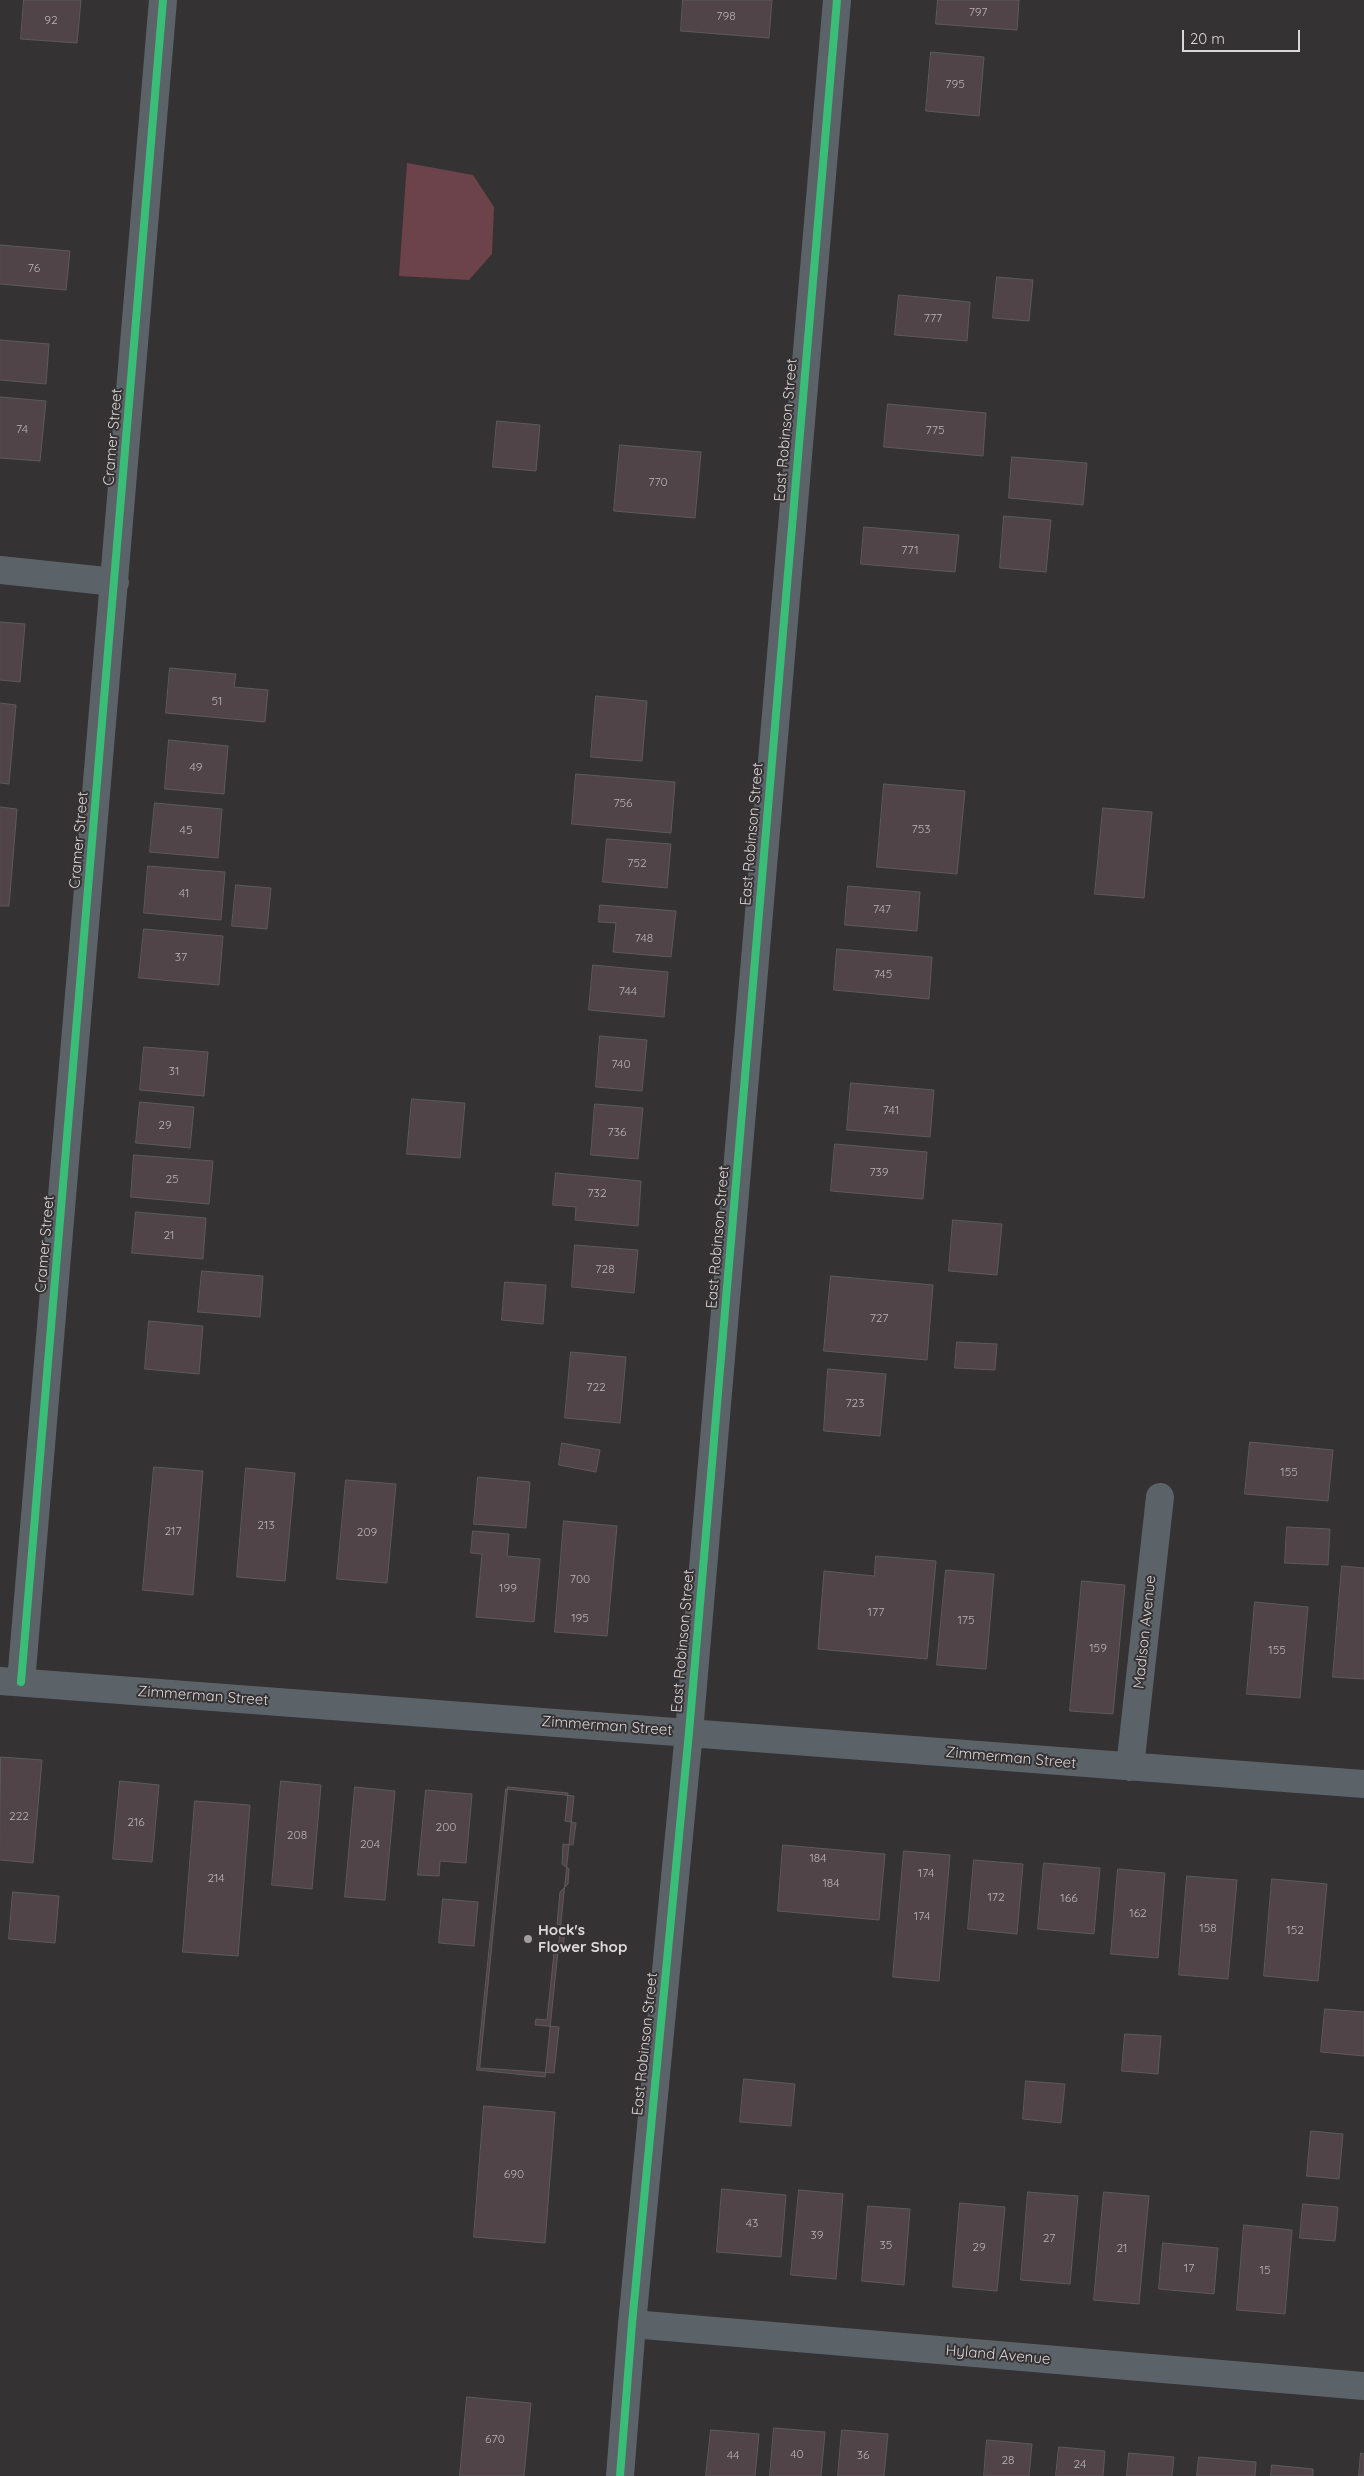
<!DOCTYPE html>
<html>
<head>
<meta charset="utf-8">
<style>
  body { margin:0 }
  #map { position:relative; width:1364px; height:2476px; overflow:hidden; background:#353233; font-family:Quicksand,sans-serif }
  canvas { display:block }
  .scale { position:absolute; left:1182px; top:30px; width:118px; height:22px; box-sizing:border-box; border:2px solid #dbd8d9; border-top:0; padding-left:6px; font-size:15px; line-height:18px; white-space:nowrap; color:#dbd8d9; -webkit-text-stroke:4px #363132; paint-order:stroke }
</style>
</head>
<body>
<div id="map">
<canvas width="1364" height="2476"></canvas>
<div class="scale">20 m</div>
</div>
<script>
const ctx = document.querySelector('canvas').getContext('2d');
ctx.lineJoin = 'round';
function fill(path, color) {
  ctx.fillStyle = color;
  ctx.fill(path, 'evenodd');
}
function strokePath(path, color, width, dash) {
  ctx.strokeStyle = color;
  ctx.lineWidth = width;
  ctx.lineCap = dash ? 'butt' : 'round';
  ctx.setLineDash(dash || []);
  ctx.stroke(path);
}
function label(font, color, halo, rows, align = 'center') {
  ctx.font = font + ' Quicksand,sans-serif';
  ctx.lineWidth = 4;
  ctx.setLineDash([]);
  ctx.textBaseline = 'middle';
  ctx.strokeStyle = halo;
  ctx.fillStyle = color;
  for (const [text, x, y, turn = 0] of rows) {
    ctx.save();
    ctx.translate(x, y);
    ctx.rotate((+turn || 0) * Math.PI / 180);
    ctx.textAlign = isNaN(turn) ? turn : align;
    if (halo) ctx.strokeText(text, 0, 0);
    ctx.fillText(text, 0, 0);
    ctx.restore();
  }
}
fill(new Path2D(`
  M 407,163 L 473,175 L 494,207 L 492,254 L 469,280 L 399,276 Z`), '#6c434b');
const building = new Path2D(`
  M 24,0 L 81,0 L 77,43 L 21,39 Z
  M 683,0 L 772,0 L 769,38 L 681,31 Z
  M 938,0 L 1019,0 L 1017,30 L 936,24 Z
  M 931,52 L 984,57 L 979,116 L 926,111 Z
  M 0,245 L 70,251 L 66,290 L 0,284 Z
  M 997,277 L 1033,280 L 1029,321 L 993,318 Z
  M 899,295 L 970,302 L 967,341 L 895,335 Z
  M 0,340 L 49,344 L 46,384 L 0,380 Z
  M 0,397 L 46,401 L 40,461 L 0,458 Z
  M 888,404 L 986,413 L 983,456 L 884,447 Z
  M 497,421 L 540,425 L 536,471 L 493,467 Z
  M 620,445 L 701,452 L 695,518 L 614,511 Z
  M 1012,457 L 1087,463 L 1083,505 L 1009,498 Z
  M 1004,516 L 1051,520 L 1046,572 L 1000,568 Z
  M 864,527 L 959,535 L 955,572 L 861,564 Z
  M 0,622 L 25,624 L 20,682 L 0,680 Z
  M 170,668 L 236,674 L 234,687 L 268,690 L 265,722 L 166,713 Z
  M 596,696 L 647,701 L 642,761 L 591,757 Z
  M 0,703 L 16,705 L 9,784 L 0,783 Z
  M 169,740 L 228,746 L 224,794 L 165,789 Z
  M 576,774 L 675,782 L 671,833 L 572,824 Z
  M 884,784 L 965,791 L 957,874 L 877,867 Z
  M 155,803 L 222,809 L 218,858 L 150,852 Z
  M 0,807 L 17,809 L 9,906 L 0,906 Z
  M 1103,808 L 1152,812 L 1144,898 L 1095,894 Z
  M 607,839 L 671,844 L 667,888 L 603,882 Z
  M 148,866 L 225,872 L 221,920 L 144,913 Z
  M 236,885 L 271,888 L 267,929 L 232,926 Z
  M 848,886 L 920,892 L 917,931 L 845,925 Z
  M 600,905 L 676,911 L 671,957 L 613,952 L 616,923 L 599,922 Z
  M 144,929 L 223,936 L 219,985 L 139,978 Z
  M 837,949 L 932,957 L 929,999 L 834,990 Z
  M 593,965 L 668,972 L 664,1017 L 589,1010 Z
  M 600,1036 L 647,1040 L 642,1091 L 596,1087 Z
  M 144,1047 L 208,1052 L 204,1096 L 140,1090 Z
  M 851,1083 L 934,1090 L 930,1137 L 847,1130 Z
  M 412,1099 L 465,1103 L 460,1158 L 407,1154 Z
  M 140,1102 L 194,1107 L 190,1148 L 136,1143 Z
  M 595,1104 L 643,1108 L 638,1159 L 591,1155 Z
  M 835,1144 L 927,1152 L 923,1199 L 831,1191 Z
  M 134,1155 L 213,1161 L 209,1204 L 131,1197 Z
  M 556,1173 L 641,1181 L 638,1226 L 575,1220 L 576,1207 L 553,1205 Z
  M 136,1212 L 206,1218 L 203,1259 L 132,1253 Z
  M 953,1220 L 1002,1224 L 997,1275 L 949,1271 Z
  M 575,1245 L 638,1250 L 634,1293 L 572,1287 Z
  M 202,1271 L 263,1276 L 260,1317 L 198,1312 Z
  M 831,1276 L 933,1285 L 927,1360 L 824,1351 Z
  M 505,1282 L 546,1285 L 543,1324 L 502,1320 Z
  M 149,1321 L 203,1326 L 199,1374 L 145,1369 Z
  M 957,1342 L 997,1344 L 995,1370 L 955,1368 Z
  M 571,1352 L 626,1357 L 620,1423 L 565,1418 Z
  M 828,1369 L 886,1374 L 880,1436 L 824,1431 Z
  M 1250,1442 L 1333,1450 L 1328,1501 L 1245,1494 Z
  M 562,1443 L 600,1450 L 596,1472 L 559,1465 Z
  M 154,1467 L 203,1471 L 193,1595 L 143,1590 Z
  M 246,1468 L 295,1473 L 285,1581 L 237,1577 Z
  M 478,1477 L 530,1482 L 526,1528 L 474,1524 Z
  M 346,1480 L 396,1484 L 387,1583 L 337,1579 Z
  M 564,1521 L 617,1526 L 607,1636 L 555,1632 Z
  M 1287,1527 L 1330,1529 L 1328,1565 L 1285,1563 Z
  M 473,1531 L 509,1534 L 507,1556 L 540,1559 L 534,1622 L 476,1617 L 482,1554 L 471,1553 Z
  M 876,1556 L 936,1561 L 927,1659 L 818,1649 L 824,1571 L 874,1576 Z
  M 1342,1566 L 1364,1568 L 1364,1679 L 1333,1677 Z
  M 946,1570 L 994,1574 L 986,1669 L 937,1665 Z
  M 1082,1581 L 1125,1585 L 1113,1714 L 1070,1711 Z
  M 1255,1602 L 1308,1607 L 1300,1698 L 1247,1694 Z
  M 1,1757 L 42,1760 L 33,1863 L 0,1860 Z
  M 120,1781 L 159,1785 L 152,1862 L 113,1859 Z
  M 281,1781 L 321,1785 L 312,1889 L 272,1885 Z
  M 355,1787 L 395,1791 L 385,1900 L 345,1897 Z
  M 508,1787 L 568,1793 L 565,1821 L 576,1823 L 573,1845 L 563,1844 L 562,1864 L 569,1869 L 568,1884 L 560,1892 L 557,1924 L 565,1926 L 563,1952 L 554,1953 L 547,2020 L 536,2019 L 535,2025 L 559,2027 L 554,2073 L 480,2068 Z
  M 506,1789 L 574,1796 L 545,2077 L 477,2070 Z
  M 426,1790 L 472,1794 L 466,1863 L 440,1861 L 439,1876 L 418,1875 Z
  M 195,1801 L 250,1805 L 238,1956 L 183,1952 Z
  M 783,1845 L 885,1854 L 879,1920 L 778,1911 Z
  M 904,1851 L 950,1855 L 939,1981 L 893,1977 Z
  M 974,1860 L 1023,1864 L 1017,1934 L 968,1929 Z
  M 1044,1863 L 1100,1868 L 1094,1934 L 1038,1929 Z
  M 1118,1869 L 1165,1873 L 1158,1958 L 1111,1954 Z
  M 1187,1876 L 1237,1880 L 1228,1979 L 1179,1975 Z
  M 1272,1879 L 1327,1884 L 1318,1981 L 1264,1976 Z
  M 13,1892 L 59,1896 L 55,1943 L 9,1939 Z
  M 443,1899 L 478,1902 L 474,1946 L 439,1943 Z
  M 1325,2009 L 1364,2012 L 1364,2056 L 1321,2052 Z
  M 1125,2034 L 1161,2036 L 1158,2074 L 1122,2071 Z
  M 744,2079 L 795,2084 L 791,2126 L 740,2122 Z
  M 1026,2081 L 1065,2084 L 1061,2123 L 1023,2119 Z
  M 484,2106 L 555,2112 L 545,2243 L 474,2237 Z
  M 1311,2131 L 1343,2134 L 1339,2179 L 1307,2176 Z
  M 722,2189 L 786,2195 L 781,2257 L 717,2252 Z
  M 799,2190 L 843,2194 L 836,2279 L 791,2275 Z
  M 1028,2192 L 1078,2196 L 1070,2284 L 1021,2280 Z
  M 1104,2192 L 1149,2196 L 1139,2304 L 1094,2300 Z
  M 960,2203 L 1005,2207 L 997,2291 L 953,2287 Z
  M 1303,2204 L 1338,2207 L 1335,2241 L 1300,2238 Z
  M 868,2206 L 910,2209 L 904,2285 L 862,2281 Z
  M 1244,2225 L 1292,2230 L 1285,2314 L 1237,2310 Z
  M 1163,2243 L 1218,2248 L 1214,2294 L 1159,2289 Z
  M 467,2397 L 531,2403 L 524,2476 L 460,2476 Z
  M 774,2428 L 825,2432 L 821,2476 L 770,2476 Z
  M 711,2430 L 759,2434 L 755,2476 L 706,2476 Z
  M 842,2430 L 888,2434 L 884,2476 L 838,2476 Z
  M 987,2440 L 1032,2444 L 1029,2476 L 984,2476 Z
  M 1059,2447 L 1105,2451 L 1103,2476 L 1056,2476 Z
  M 1129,2453 L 1174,2457 L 1172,2476 L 1127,2476 Z
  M 1361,2453 L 1364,2454 L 1364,2476 L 1359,2476 Z
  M 1199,2457 L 1256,2462 L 1255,2476 L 1197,2476 Z
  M 1272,2465 L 1313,2469 L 1313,2476 L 1271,2476 Z`);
fill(building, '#514448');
strokePath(building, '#5c5a5a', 1);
strokePath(new Path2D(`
  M 0,570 L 115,582
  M 0,1681 L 1364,1784
  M 21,1682 L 163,0
  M 1130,1767 L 1160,1497
  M 632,2324 L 1364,2386
  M 620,2476 L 632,2324 L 689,1732 L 837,0`), '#5b6369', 28);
strokePath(new Path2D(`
  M 21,1682 L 163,0
  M 620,2476 L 632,2324 L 689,1732 L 837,0`), '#3abd76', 8);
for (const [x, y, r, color] of [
  [528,1939,5,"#a19e9f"]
]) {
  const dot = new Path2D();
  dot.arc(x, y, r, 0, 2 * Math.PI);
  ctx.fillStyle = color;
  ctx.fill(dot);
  strokePath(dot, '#363132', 2);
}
label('12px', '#b8b3b5', null, [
  ["797",978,12],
  ["798",726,16],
  ["92",51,20],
  ["795",955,84],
  ["76",34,268],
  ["777",933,318],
  ["74",22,429],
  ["775",935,430],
  ["770",658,482],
  ["771",910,550],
  ["51",217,701],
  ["49",196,767],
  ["756",623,803],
  ["753",921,829],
  ["45",186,830],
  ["752",637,863],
  ["41",184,893],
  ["747",882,909],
  ["748",644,938],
  ["37",181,957],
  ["745",883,974],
  ["744",628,991],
  ["740",621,1064],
  ["31",174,1071],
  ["741",891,1110],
  ["29",165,1125],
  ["736",617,1132],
  ["739",879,1172],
  ["25",172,1179],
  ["732",597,1193],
  ["21",169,1235],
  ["728",605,1269],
  ["727",879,1318],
  ["722",596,1387],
  ["723",855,1403],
  ["155",1289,1472],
  ["213",266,1525],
  ["217",173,1531],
  ["209",367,1532],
  ["700",580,1579],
  ["199",508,1588],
  ["177",876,1612],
  ["195",580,1618],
  ["175",966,1620],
  ["159",1098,1648],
  ["155",1277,1650],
  ["222",19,1816],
  ["216",136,1822],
  ["200",446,1827],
  ["208",297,1835],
  ["204",370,1844],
  ["184",818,1858],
  ["174",926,1873],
  ["214",216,1878],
  ["184",831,1883],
  ["172",996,1897],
  ["166",1069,1898],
  ["162",1138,1913],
  ["174",922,1916],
  ["158",1208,1928],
  ["152",1295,1930],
  ["690",514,2174],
  ["43",752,2223],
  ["39",817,2235],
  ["27",1049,2238],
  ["35",886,2245],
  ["29",979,2247],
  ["21",1122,2248],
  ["17",1189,2268],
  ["15",1265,2270],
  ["670",495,2439],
  ["40",797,2454],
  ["44",733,2455],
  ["36",863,2455],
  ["28",1008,2460],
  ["24",1080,2464]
]);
label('15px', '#dbd8d9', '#363132', [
  ["East Robinson Street",786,430,-85],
  ["Cramer Street",113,437,-85],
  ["East Robinson Street",752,834,-85],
  ["Cramer Street",79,840,-85],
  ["East Robinson Street",718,1237,-85],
  ["Cramer Street",45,1244,-85],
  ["Madison Avenue",1145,1632,-84],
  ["East Robinson Street",683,1641,-85],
  ["Zimmerman Street",203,1696,4],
  ["Zimmerman Street",607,1726,4],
  ["Zimmerman Street",1011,1758,5],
  ["East Robinson Street",645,2044,-84],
  ["Hyland Avenue",998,2355,5]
]);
label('bold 15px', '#dbd8d9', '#363132', [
  ["Hock's",538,1930],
  ["Flower Shop",538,1947]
], 'left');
</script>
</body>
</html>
